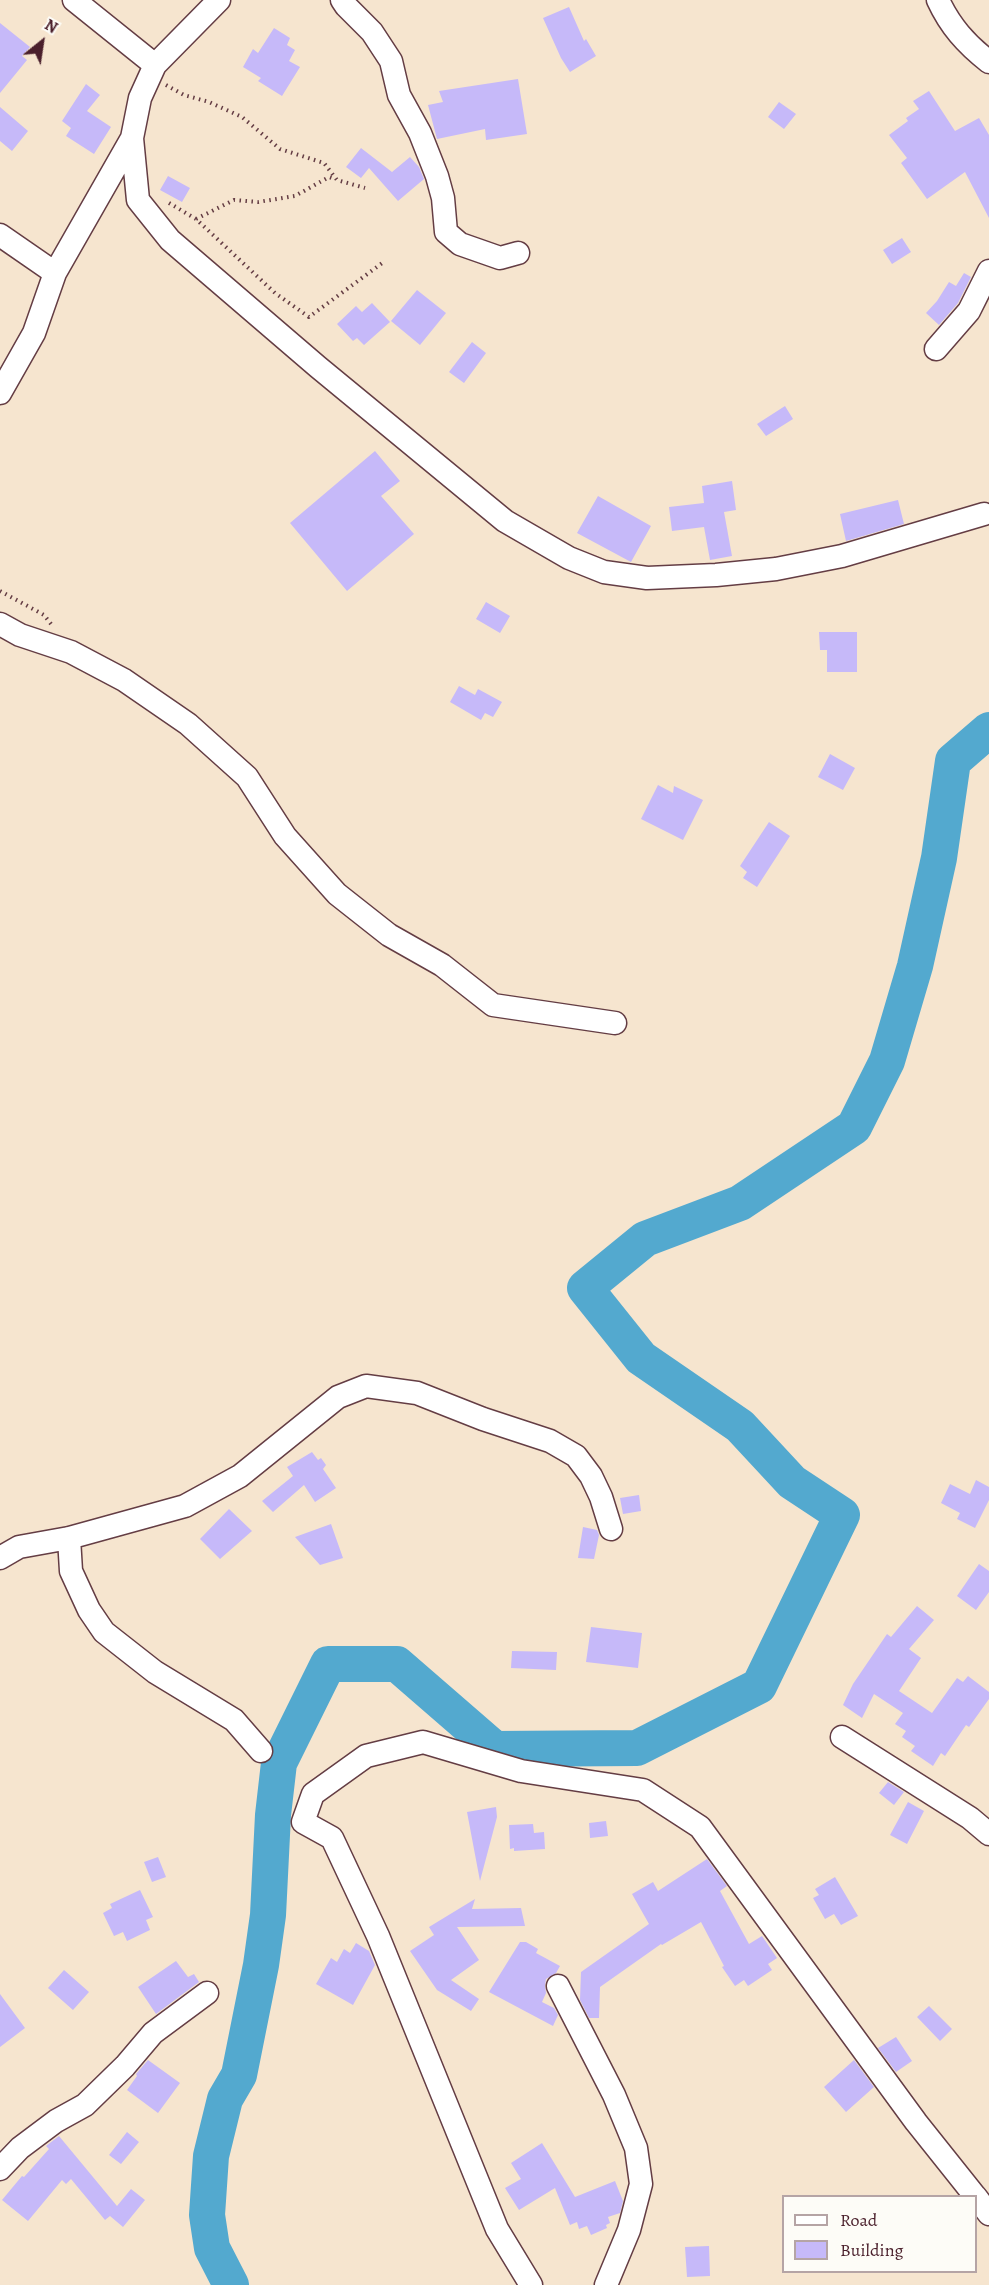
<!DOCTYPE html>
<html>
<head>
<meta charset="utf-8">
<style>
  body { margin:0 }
  #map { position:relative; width:989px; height:2285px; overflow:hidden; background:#f6e5cf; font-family:Alegreya,serif }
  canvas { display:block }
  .legend { position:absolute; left:782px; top:2195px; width:195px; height:78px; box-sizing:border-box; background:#fdfcf7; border:2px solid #b5a4a5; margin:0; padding:8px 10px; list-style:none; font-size:18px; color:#4a1f2b }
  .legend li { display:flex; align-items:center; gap:12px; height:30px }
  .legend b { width:30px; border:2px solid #b5a4a5 }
  .north { position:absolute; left:12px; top:12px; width:60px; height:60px; -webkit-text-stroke:4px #fdfcf7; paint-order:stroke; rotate:30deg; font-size:16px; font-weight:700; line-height:24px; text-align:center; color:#4a1f2b }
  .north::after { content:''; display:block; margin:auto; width:21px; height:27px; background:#4a1f2b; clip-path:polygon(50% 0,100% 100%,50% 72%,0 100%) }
</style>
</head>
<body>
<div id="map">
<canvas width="989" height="2285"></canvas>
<ul class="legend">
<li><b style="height:8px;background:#fff"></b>Road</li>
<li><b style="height:16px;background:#c6b9f9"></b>Building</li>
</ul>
<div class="north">N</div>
</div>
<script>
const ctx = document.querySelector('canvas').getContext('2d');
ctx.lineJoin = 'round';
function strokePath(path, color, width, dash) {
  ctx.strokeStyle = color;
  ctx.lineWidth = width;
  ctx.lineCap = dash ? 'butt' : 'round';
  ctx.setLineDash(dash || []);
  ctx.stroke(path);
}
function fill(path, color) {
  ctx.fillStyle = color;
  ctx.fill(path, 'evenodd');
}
strokePath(new Path2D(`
  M 231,2285 L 212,2248 L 207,2215 L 211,2156 L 225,2099 L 239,2075 L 261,1965 L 268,1915 L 273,1815 L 279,1763 L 328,1664 L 397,1664 L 495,1749 L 637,1748 L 759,1686 L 842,1515 L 792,1482 L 740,1426 L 641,1358 L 585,1288 L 645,1239 L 740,1203 L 854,1127 L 887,1061 L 915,966 L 939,858 L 953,761 L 989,730`), '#53a9cf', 36);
fill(new Path2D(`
  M 569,7 L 584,41 L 586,39 L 596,56 L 570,72 L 561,58 L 543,18 Z
  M 0,23 L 30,47 L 22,56 L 27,60 L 0,93 Z
  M 274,28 L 290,38 L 287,45 L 295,50 L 289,61 L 300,67 L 282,96 L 258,81 L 261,78 L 243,67 L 253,49 L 258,53 Z
  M 518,79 L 527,134 L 486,140 L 485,129 L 437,139 L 428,105 L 443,102 L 439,91 Z
  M 86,84 L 100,95 L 87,111 L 111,127 L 94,154 L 66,136 L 71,128 L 62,121 Z
  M 929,91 L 955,131 L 979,118 L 989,135 L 989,218 L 965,172 L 927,199 L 901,163 L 907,158 L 889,135 L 908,121 L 906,118 L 919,109 L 913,101 Z
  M 779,102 L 796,114 L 784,129 L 768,117 Z
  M 0,107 L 28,131 L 12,151 L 0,141 Z
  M 361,148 L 392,172 L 410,157 L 419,167 L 424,179 L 398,201 L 369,168 L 361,178 L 346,167 Z
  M 168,176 L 190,188 L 182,202 L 160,190 Z
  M 902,238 L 911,252 L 892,264 L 883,250 Z
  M 964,273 L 971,277 L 958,303 L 939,325 L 926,313 L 937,301 L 949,282 L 956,286 Z
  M 417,290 L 446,313 L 420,345 L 391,321 Z
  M 372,303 L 390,322 L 364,345 L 357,338 L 353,341 L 337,324 L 356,306 L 362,312 Z
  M 472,342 L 486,353 L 464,383 L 449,372 Z
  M 785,406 L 793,419 L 766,436 L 757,424 Z
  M 375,451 L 400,481 L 381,496 L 414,534 L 347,591 L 290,523 Z
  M 732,481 L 736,510 L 724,512 L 732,556 L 710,560 L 704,527 L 672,531 L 669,507 L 704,503 L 702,486 Z
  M 598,496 L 651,526 L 631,562 L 577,533 Z
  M 898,500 L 904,524 L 846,541 L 840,514 Z
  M 486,602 L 510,616 L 500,633 L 476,619 Z
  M 819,632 L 857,632 L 857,672 L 827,672 L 827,650 L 820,650 Z
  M 459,686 L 475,695 L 478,689 L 502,702 L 493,717 L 485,713 L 481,720 L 450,702 Z
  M 830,754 L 855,768 L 843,790 L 818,777 Z
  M 658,785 L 673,793 L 674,786 L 703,800 L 683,840 L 641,819 Z
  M 769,822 L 790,836 L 757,887 L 743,878 L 747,872 L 740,866 Z
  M 312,1452 L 318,1460 L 321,1458 L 326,1465 L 323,1469 L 336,1488 L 315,1502 L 304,1485 L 273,1512 L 262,1501 L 293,1476 L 287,1467 Z
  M 976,1480 L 989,1487 L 989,1500 L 975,1528 L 957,1519 L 960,1513 L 941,1503 L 950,1484 L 970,1494 Z
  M 639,1495 L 641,1511 L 623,1514 L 620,1498 Z
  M 229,1509 L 252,1531 L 220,1559 L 200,1539 Z
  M 331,1524 L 343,1558 L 320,1565 L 295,1537 Z
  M 583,1527 L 597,1530 L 599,1535 L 594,1559 L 578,1558 Z
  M 979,1564 L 989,1571 L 989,1592 L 976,1610 L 957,1596 Z
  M 917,1606 L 934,1620 L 909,1649 L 921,1658 L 899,1691 L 932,1713 L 957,1678 L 963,1682 L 968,1676 L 989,1692 L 989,1699 L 969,1727 L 966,1725 L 945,1756 L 941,1753 L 933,1766 L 911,1751 L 915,1746 L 902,1737 L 906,1731 L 895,1724 L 903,1713 L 874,1694 L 862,1718 L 843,1705 L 853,1684 L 887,1634 L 891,1637 Z
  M 591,1627 L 642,1633 L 638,1668 L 586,1662 Z
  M 512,1651 L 557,1652 L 556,1670 L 511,1668 Z
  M 888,1782 L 904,1792 L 894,1805 L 879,1793 Z
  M 908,1802 L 924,1811 L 907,1844 L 890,1835 Z
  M 496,1807 L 497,1817 L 480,1881 L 467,1812 Z
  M 606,1821 L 608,1836 L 590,1838 L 589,1823 Z
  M 533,1824 L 534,1833 L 544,1832 L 545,1849 L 514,1851 L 514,1848 L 510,1849 L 509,1825 Z
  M 158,1857 L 166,1877 L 152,1882 L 144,1862 Z
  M 707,1859 L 727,1886 L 720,1891 L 749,1944 L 762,1936 L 777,1958 L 768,1964 L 772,1970 L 748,1986 L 744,1980 L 735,1986 L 722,1967 L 724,1966 L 701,1922 L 662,1945 L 661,1944 L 600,1987 L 599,2018 L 589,2018 L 580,2000 L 581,1972 L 649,1924 L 632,1894 L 653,1882 L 658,1891 Z
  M 835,1877 L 858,1916 L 841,1925 L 834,1914 L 825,1919 L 813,1898 L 819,1895 L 815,1889 Z
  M 140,1890 L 153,1917 L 146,1920 L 150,1930 L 127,1941 L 123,1932 L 114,1936 L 103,1913 L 112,1908 L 110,1904 Z
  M 475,1899 L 472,1909 L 521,1908 L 525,1926 L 457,1927 L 479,1960 L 451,1980 L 479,1999 L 471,2011 L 437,1990 L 410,1951 L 434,1935 L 429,1927 Z
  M 520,1942 L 526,1942 L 538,1949 L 536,1953 L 560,1966 L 556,1973 L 546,1979 L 545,1986 L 546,1993 L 542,2002 L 554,2008 L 558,2015 L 553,2026 L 489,1992 Z
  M 356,1943 L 369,1951 L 375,1965 L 353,2005 L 316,1984 L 331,1958 L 337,1962 L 344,1949 L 350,1953 Z
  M 176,1961 L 188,1977 L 194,1974 L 199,1982 L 156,2014 L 138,1987 Z
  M 64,1970 L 89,1992 L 73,2010 L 48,1988 Z
  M 0,1994 L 25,2028 L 0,2047 Z
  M 929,2006 L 952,2029 L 940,2041 L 917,2017 Z
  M 896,2037 L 912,2061 L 896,2072 L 878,2048 Z
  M 148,2060 L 180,2083 L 158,2113 L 127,2090 L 137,2076 L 136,2074 Z
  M 854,2060 L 874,2087 L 846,2112 L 824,2087 Z
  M 127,2132 L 139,2142 L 121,2164 L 109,2155 Z
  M 59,2136 L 117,2206 L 131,2189 L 145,2200 L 123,2227 L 110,2216 L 105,2220 L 71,2179 L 66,2184 L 62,2180 L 28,2221 L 2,2200 L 22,2176 L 24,2177 L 49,2149 L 46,2146 Z
  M 542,2143 L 575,2197 L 615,2181 L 623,2201 L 620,2213 L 608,2217 L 610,2223 L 606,2225 L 607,2228 L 591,2235 L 587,2226 L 579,2229 L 577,2222 L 570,2225 L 555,2188 L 519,2210 L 505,2188 L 521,2179 L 511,2163 Z
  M 709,2246 L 710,2276 L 687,2277 L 685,2247 Z`), '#c6b9f9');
const minor = new Path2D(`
  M 74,0 L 155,65
  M 342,0 L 346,6 L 372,32 L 391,61 L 399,95 L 420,133 L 437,176 L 443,198 L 446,232 L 460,244 L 500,258 L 518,253
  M 938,0 C 950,26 966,44 989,62
  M 132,138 L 138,200 L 170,240 L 318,367 L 505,521 L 569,558 L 604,572 L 647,578 L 716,575 L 776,569 L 842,556 L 984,514
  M 0,235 L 55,273
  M 936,349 L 969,311 L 989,271
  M 0,393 L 34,333 L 55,273 L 132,138 L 140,98 L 155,65 L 219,0
  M 0,624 L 20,635 L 71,652 L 124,680 L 188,724 L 247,777 L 285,836 L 337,894 L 389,935 L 442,965 L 493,1005 L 615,1023
  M 69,1538 L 71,1571 L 89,1610 L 104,1632 L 155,1672 L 234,1720 L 261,1751
  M 0,1558 L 19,1547 L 69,1538 L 185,1506 L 240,1476 L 338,1397 L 366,1386 L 417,1393 L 483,1419 L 550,1441 L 576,1456 L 591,1476 L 601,1497 L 611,1529
  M 842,1737 L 970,1818 L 989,1834
  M 558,1986 L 614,2095 L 636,2148 L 641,2184 L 629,2230 L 606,2285
  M 0,2169 L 20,2148 L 56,2121 L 85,2105 L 125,2066 L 153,2033 L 207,1993
  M 976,2197 L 989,2214
  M 531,2285 L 497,2229 L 378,1936 L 332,1838 L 303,1822 L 313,1794 L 366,1756 L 423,1742 L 521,1771 L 643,1790 L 700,1827 L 916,2122 L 975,2196`);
strokePath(minor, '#643d44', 25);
strokePath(new Path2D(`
  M 166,85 L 184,95 L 209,102 L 242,117 L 280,149 L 324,163 L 337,180 L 365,188
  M 169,203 L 196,219 L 275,293 L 309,317 L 385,261
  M 196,219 L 234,200 L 258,202 L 295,196 L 329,177 L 335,179
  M 0,591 L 44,615 L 51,624`), '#643d44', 4, [1.5, 4.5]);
strokePath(minor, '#fff', 22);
</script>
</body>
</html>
